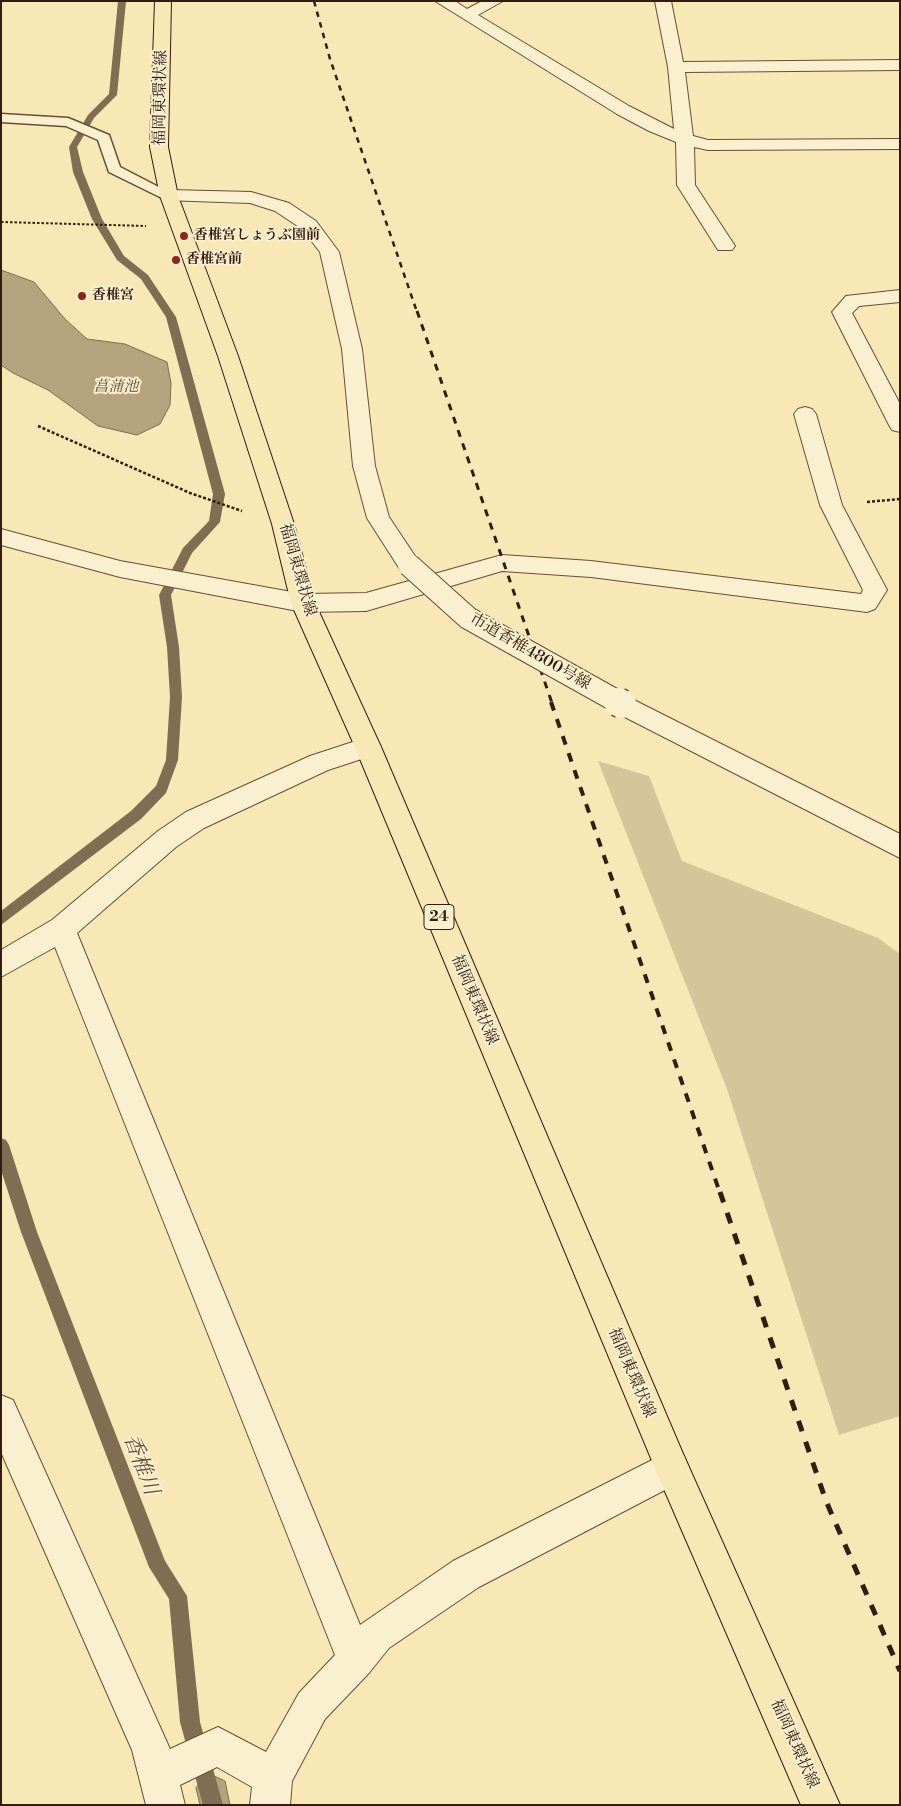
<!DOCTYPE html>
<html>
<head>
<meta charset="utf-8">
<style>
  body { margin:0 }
  #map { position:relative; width:901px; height:1806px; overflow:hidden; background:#f7e8b5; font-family:"Libre Bodoni",serif }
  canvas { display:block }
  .frame { position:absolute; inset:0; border:2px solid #341c10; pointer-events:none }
</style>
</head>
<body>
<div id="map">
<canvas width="901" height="1806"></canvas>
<div class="frame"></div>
</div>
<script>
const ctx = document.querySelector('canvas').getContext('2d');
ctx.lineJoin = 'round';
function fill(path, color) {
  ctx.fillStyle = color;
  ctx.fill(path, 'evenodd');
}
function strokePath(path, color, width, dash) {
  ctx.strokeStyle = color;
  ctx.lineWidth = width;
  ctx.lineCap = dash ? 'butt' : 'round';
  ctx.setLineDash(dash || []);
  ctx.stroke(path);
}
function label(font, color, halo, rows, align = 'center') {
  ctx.font = font + ' "Libre Bodoni","Noto Serif JP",serif';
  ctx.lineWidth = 4;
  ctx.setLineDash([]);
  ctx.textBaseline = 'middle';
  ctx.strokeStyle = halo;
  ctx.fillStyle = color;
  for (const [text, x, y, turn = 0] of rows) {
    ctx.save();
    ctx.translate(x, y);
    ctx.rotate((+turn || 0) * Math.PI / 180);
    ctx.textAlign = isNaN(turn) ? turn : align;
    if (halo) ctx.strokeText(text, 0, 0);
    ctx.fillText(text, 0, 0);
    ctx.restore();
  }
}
fill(new Path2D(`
  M 598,761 L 649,776 L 682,861 L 878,938 L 900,954 L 900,1416 L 839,1435 L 727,1089 Z`), '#d6c599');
const water = new Path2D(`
  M 1,270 L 34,282 L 65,319 L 87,339 L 125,344 L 167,362 L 171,383 L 170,405 L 160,424 L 137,435 L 98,426 L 48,390 L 13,373 L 1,365 Z
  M 208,1773 L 225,1781 L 230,1805 L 200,1805 L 196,1788 Z`);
fill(water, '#b5a37d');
strokePath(water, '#816d51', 1);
fill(new Path2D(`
  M 118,1 L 126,1 L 117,95 L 94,118 L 77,147 L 83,172 L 102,219 L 124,256 L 148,275 L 176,317 L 225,494 L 220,522 L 192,553 L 171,595 L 179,647 L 182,697 L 178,760 L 166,793 L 141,819 L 1,925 L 1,911 L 131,811 L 156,786 L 166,760 L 170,697 L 167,647 L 159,595 L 183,548 L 209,521 L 213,494 L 166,317 L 141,279 L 117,260 L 92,219 L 73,172 L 69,147 L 88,115 L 109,94 Z
  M 1,1138 L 6,1140 L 9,1145 L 37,1232 L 165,1561 L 187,1596 L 200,1722 L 223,1805 L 203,1805 L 180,1722 L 169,1599 L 149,1567 L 21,1232 L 1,1170 Z`), '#816d51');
const service = new Path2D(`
  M 1,114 L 68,118 L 109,135 L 120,167 L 176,196 L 169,200 L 164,199 L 109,172 L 98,140 L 66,126 L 1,122 Z`);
const minor = new Path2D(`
  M 435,1 L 455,1 L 467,9 L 482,1 L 503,1 L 478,15 L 629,106 L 674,129 L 668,67 L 655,1 L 671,1 L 683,62 L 900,60 L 900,70 L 685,72 L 693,136 L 708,140 L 900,139 L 900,149 L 708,150 L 694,147 L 695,185 L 735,246 L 732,250 L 718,250 L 677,185 L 676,142 L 649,131 L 617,114 Z
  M 900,290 L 900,302 L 859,306 L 852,313 L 900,404 L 900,432 L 892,430 L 889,425 L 832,312 L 846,296 Z
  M 805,407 L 812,409 L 816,414 L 842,505 L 887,590 L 875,609 L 867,612 L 591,577 L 502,571 L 366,611 L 303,612 L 120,577 L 1,545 L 1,529 L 120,561 L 303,594 L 366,593 L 502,555 L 591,561 L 861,594 L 863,590 L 820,505 L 794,414 L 798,409 Z
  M 368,737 L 377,740 L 381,747 L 377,754 L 328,770 L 204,828 L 176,847 L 77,933 L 360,1625 L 453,1561 L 660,1456 L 672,1451 L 684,1456 L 689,1468 L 684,1480 L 479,1587 L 389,1648 L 369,1673 L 325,1719 L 292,1781 L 290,1805 L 250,1805 L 252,1787 L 217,1767 L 180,1785 L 185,1805 L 146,1805 L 132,1750 L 1,1452 L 1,1395 L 13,1400 L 170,1749 L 218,1727 L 266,1752 L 299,1693 L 335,1655 L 55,947 L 1,977 L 1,950 L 52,920 L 158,831 L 186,812 L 310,756 Z`);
const tertiary = new Path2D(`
  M 169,190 L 251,192 L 289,203 L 316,221 L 339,252 L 362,349 L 375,466 L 389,517 L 421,565 L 417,571 L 409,573 L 401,571 L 367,518 L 353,466 L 342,349 L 320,252 L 302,229 L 275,211 L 250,203 L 163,200 L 160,196 L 163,192 Z
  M 622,694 L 900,834 L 900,858 L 613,711 L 610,704 L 613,697 Z`);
const primary = new Path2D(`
  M 155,1 L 171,1 L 168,147 L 178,196 L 238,356 L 294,524 L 315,603 L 381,747 L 684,1456 L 840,1805 L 801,1805 L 660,1480 L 355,747 L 291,603 L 272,524 L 218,356 L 160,196 L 150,147 Z`);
strokePath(service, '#654f39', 3);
strokePath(minor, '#654f39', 2);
strokePath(tertiary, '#654f39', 2);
strokePath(primary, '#341c10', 2);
strokePath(new Path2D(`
  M 1,222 L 146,226`), '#341c10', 2, [2.5, 2]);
strokePath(new Path2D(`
  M 38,426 L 190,493 L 242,511
  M 867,502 L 900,499`), '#341c10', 2.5, [3, 2]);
fill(service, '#faf0cf');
fill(minor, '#faf0cf');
fill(tertiary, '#faf0cf');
fill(primary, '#f7e8b5');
strokePath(new Path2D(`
  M 314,1 L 330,59 L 417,312`), '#341c10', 2.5, [5.5, 5.5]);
strokePath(new Path2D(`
  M 417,311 L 552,703`), '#341c10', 3, [7, 7]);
strokePath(new Path2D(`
  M 551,702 L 720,1193`), '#341c10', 4, [9, 9]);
strokePath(new Path2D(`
  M 720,1192 L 826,1501 L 900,1671`), '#341c10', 5, [11, 11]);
const tertiaryBridgeFar1 = new Path2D(`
  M 409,565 L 468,618 L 620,703`);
const tertiaryBridge = new Path2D(`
  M 618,702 L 622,704`);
strokePath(tertiaryBridgeFar1, '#654f39', 24, []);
strokePath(tertiaryBridge, '#654f39', 31, []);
strokePath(tertiaryBridgeFar1, '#faf0cf', 22);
strokePath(tertiaryBridge, '#faf0cf', 28);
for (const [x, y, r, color] of [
  [184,236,5,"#8f2418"],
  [176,260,5,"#8f2418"],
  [82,296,5,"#8f2418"]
]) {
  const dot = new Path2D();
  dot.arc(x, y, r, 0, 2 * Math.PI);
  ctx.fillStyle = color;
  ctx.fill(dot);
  strokePath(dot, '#faf0cf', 2);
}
label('bold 14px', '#341c10', '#faf0cf', [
  ["香椎宮しょうぶ園前",194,236],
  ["香椎宮前",186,260],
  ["香椎宮",92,296]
], 'left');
label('italic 15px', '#614b36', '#faf0cf', [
  ["菖蒲池",116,387]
]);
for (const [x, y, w] of [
  [439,917,30]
]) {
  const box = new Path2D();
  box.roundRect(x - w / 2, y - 12.5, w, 25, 4);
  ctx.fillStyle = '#faf0cf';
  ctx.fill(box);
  strokePath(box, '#341c10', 1);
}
label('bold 15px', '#341c10', null, [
  ["24",439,917]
]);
label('16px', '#341c10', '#faf0cf', [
  ["福岡東環状線",161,98,-89],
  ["福岡東環状線",297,570,74],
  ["市道香椎4800号線",530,652,30],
  ["福岡東環状線",474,1000,67],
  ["福岡東環状線",631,1373,67],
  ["福岡東環状線",794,1744,66]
]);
label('italic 21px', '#614b36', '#faf0cf', [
  ["香椎川",140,1465,69]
]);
</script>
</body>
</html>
